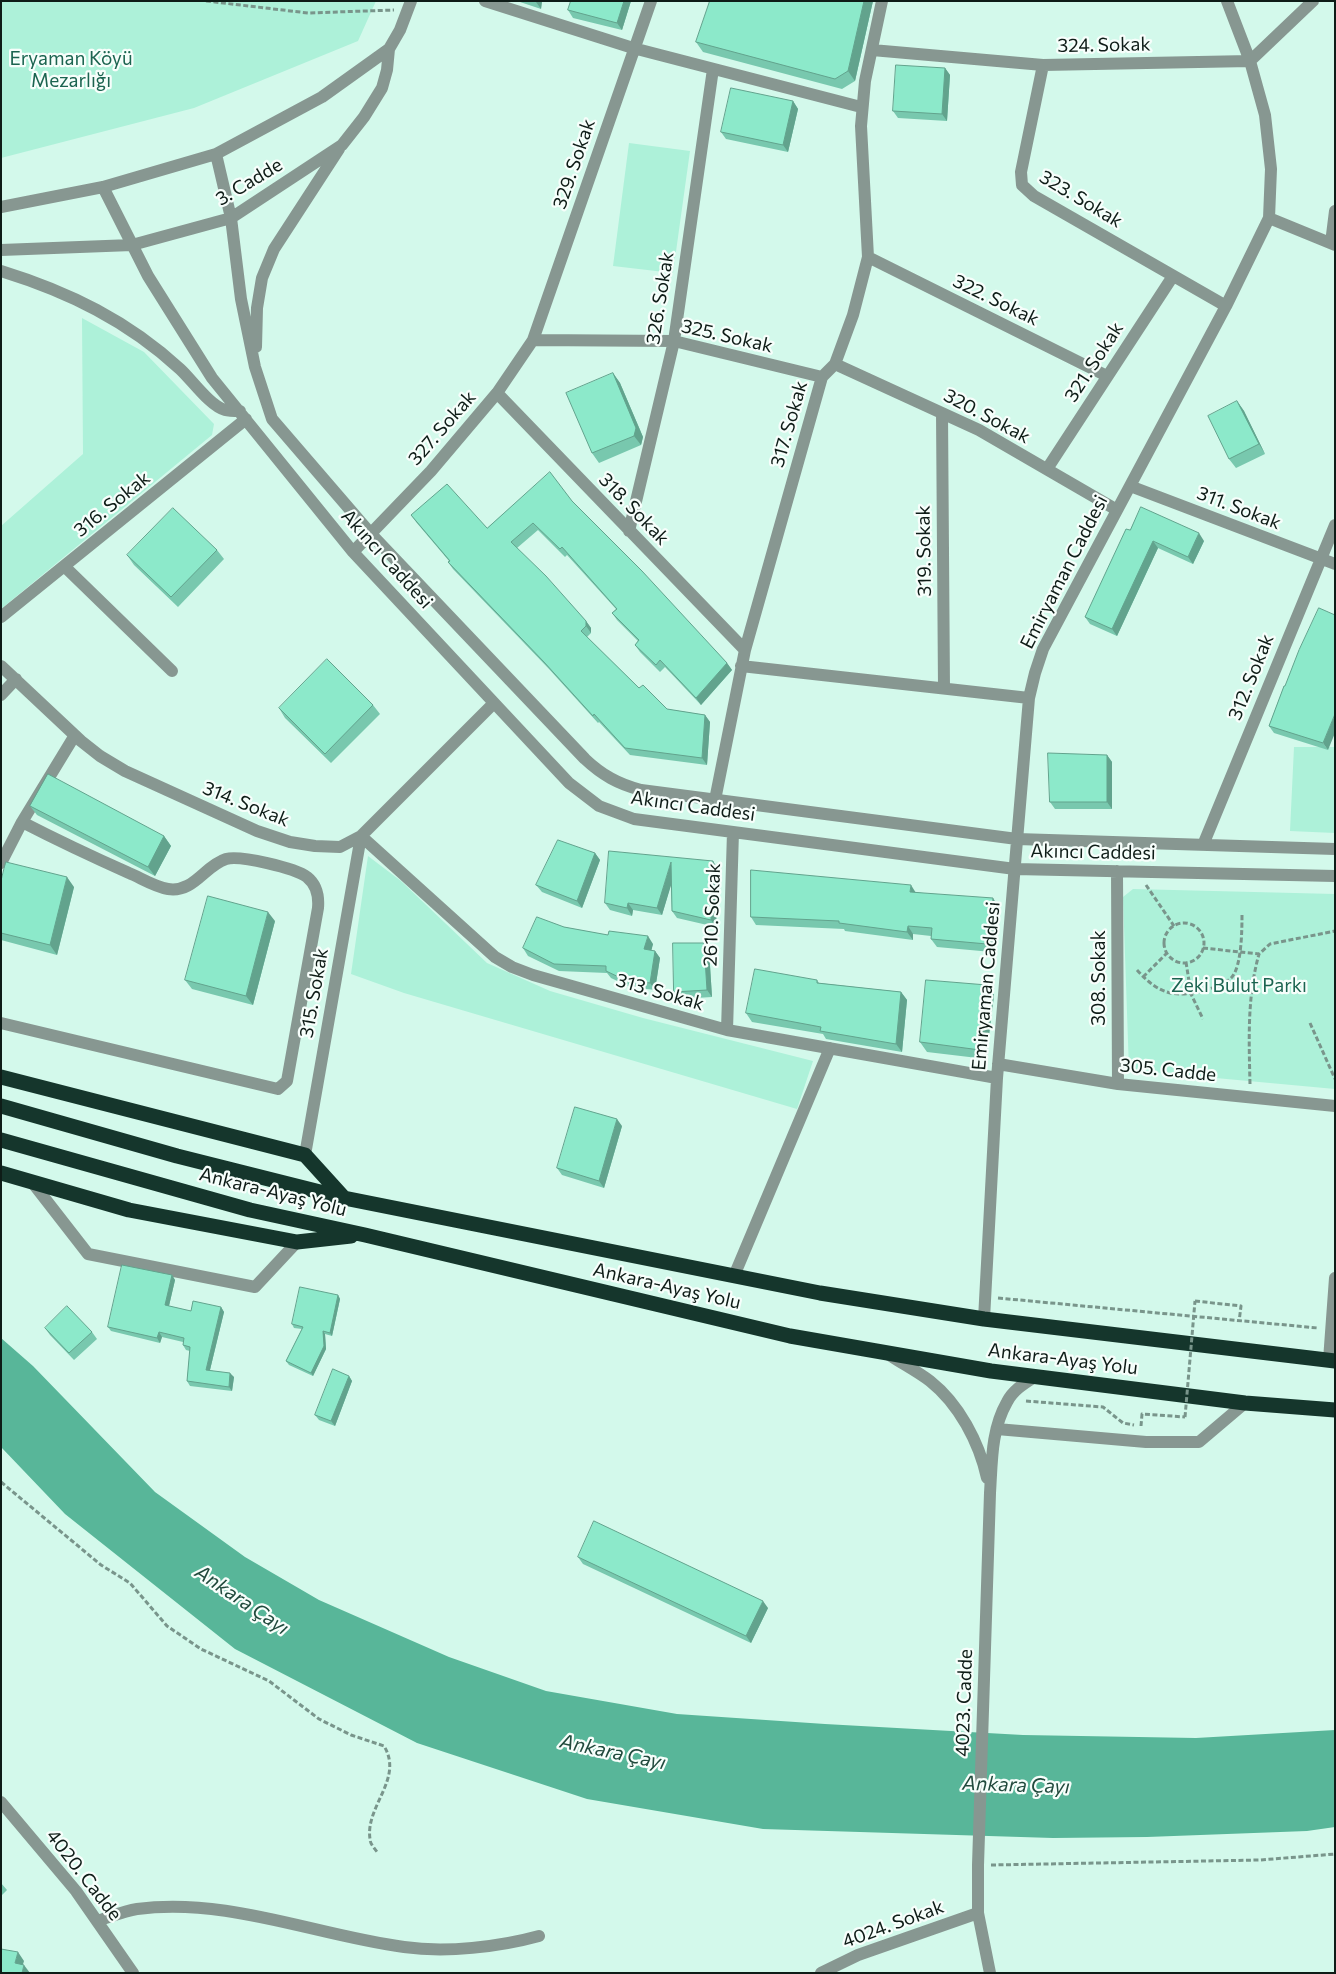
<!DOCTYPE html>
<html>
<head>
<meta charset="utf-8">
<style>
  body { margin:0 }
  #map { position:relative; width:1336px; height:1974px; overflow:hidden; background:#d3f9eb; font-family:Commissioner,sans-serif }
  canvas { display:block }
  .frame { position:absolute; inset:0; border:2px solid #0e1c17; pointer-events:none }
</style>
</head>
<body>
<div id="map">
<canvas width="1336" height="1974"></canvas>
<div class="frame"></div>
</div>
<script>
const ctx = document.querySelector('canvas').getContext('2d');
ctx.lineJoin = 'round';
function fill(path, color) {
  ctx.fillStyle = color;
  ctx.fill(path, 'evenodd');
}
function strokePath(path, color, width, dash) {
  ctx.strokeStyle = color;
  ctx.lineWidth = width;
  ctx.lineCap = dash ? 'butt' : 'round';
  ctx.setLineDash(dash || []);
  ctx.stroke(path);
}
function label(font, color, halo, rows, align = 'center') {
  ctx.font = font + ' Commissioner,sans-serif';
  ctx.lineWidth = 4.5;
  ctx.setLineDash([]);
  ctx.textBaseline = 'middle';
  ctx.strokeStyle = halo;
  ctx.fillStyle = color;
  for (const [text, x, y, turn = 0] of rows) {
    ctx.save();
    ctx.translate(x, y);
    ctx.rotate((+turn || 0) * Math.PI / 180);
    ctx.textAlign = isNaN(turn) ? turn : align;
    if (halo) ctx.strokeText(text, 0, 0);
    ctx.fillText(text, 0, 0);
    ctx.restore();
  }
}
fill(new Path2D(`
  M 1,1 L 376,1 L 358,41 L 194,108 L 1,158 Z
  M 629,143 L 690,151 L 673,273 L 613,266 Z
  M 82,318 L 144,352 L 214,424 L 212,435 L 1,609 L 1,526 L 83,454 Z
  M 1294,747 L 1335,747 L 1335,833 L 1290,831 Z
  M 368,856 L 401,881 L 487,963 L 550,991 L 643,1018 L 813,1061 L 797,1109 L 404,993 L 351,974 Z
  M 1133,889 L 1335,894 L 1335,1089 L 1129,1070 L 1123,897 Z`), '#adf1d9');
fill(new Path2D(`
  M 1,1338 L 33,1366 L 155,1492 L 245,1557 L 319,1600 L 449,1657 L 546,1691 L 677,1714 L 825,1724 L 1023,1735 L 1196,1738 L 1335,1730 L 1335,1827 L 1307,1831 L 1147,1837 L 1053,1838 L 763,1829 L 587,1799 L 417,1743 L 235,1649 L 65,1514 L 1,1447 Z`), '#58b699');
strokePath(new Path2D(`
  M 206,1 L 308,13 L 394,10
  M 1146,885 L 1174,926
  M1164 943a20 20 0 1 1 40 0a20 20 0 1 1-40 0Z
  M 1203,948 L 1259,954 L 1270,944 L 1335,931
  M 1186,962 L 1191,994 L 1203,1019
  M 1137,970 C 1159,995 1177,999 1209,989 C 1216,987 1227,983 1232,977 C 1242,965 1242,928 1242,913
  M 1143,977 L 1167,953
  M 1310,1023 L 1335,1079
  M 1250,1084 C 1249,1040 1247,997 1259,954
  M 998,1298 L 1318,1328
  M 1195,1301 L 1241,1306 L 1239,1322
  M 1026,1401 L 1103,1407 L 1123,1423 L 1134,1425
  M 1141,1426 L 1142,1414 L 1185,1417
  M 1,1482 L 101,1565 L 130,1583 L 167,1626 L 201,1649 L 269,1681 L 319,1719 L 351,1735 L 384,1746 C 404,1779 365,1806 370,1839 C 370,1844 375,1849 378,1853
  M 991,1865 L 1260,1860 L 1335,1854`), '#79958b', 3, [5, 2.5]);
strokePath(new Path2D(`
  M 485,1 L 633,48 L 861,107
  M 872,50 L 1043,65 L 1250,61 L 1313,1
  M 1043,65 L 1021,172 L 1022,185 L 1034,196 L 1226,306
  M 216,154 L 231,218 L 241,299 L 255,367 L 272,419 L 371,534 L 585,759 C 602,775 618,784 641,790 L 1017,839 L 1335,849
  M 103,187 L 148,276 L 212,378 L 353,552 L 569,783 L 599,806 L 634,819 L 1015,869 L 1335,876
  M 1,207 L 103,187 L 216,154 L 322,97 L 389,49
  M 1269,218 L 1335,245
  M 1331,243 L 1335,211
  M 1,250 L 132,245 L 231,218 L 342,145 L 364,117 L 382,88 L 387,70 L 389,49 L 400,30 L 411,1
  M 868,257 L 1107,376
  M 1,271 C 69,292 128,321 180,369 C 192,380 210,406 225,410 C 229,411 235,411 240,411
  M 533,340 L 674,341 L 822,377
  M 256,347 L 257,308 L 262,278 L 274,249 L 339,149
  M 835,364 L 979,430 L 1117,510
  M 497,393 L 745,650
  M 942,413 L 944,688
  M 1047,469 L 1173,276
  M 1130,486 L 1335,564
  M 629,531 L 674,341 L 713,69
  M 353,552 L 431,471 L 497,393 L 533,340 L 651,1
  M 64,566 L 172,671
  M 1,617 L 246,419
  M 1,666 L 81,741 L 100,756 L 125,771 L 257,831 L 290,842 L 315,846 L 340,847 L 361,836 L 494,703
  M 741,666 L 1029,698
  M 1,695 L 16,679
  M 715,800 L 745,650 L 822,377 L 835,364 L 853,315 L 868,257 L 861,126 L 865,81 L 882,1
  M 361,836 L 495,957 L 512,967 L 533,975 L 727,1030 L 997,1078
  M 1203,845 L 1335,525
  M 1,863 L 22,822 L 75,735
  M 1117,871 L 1118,1084
  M 1,1023 L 278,1089 L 287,1081 L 318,908 C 319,896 317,885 307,877 C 295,868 240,855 226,859 C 204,866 194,893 168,889 C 155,887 141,878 129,873 C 93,857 57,840 22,822
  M 727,1030 L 733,832
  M 998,1064 L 1118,1084 L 1335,1106
  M 305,1155 L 361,836
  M 32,1182 L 88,1254 L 255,1287 L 297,1242
  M 734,1276 L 830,1048
  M 984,1319 L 997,1078 L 1029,698 L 1035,673 L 1043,649 L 1226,306 L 1269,218 L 1271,169 L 1265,115 L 1250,61 L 1227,1
  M 888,1354 C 901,1363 917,1371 930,1381 C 959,1404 979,1442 987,1478
  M 1329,1360 L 1335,1278
  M 997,1429 L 1146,1442 L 1199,1442 L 1245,1403
  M 1,1802 L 76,1891 L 133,1973
  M 97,1921 C 110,1917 124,1911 137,1909 C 227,1897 315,1935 404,1947 C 446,1953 499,1947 539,1936
  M 821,1973 L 858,1955 L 978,1913
  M 990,1973 L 978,1913 L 978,1865 L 990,1493 C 992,1462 991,1430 1007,1402 C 1013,1390 1025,1383 1036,1376`), '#879791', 12);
strokePath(new Path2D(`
  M 1,1077 L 305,1155 L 344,1198
  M 1,1106 L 177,1156 L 344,1198 L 820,1293 L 984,1319 L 1335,1361
  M 1,1140 L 250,1210 L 365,1235 L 790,1336 L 991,1371 L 1245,1403 L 1335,1410
  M 1,1173 L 129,1210 L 297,1242 L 351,1236`), '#15362c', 15);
strokePath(new Path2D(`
  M 1185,1417 L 1195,1301`), '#79958b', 3, [5, 2.5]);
fill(new Path2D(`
  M 517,1 L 542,1 L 541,9 Z
  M 571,1 L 631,1 L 622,30 L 573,18 L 568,10 Z
  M 710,1 L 873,1 L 855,81 L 842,89 L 703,52 L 696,42 Z
  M 945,68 L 950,75 L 947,121 L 898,118 L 893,111 Z
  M 793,101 L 798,109 L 788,152 L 726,139 L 721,132 Z
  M 613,373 L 620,383 L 643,437 L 641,445 L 599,463 L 592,453 Z
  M 1237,401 L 1244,411 L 1265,454 L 1236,468 L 1229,459 Z
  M 572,501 L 727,663 L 732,670 L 701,705 L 665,667 L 660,672 L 640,652 L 635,645 L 638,641 L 617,620 L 612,613 L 616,609 L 567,555 L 565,557 L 538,530 L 517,548 L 586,621 L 591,628 L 591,633 L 587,637 L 639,688 L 667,709 L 705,715 L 710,722 L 707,765 L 630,755 L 599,722 L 598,723 L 549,669 L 453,569 L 448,562 L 449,561 L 416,522 L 411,515 L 487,528 Z
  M 1130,530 L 1204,541 L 1193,564 L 1158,548 L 1117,636 L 1090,624 L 1085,617 Z
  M 217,550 L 224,559 L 178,607 L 134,565 L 127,555 Z
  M 1284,686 L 1328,750 L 1274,733 L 1269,726 Z
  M 373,705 L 380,714 L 331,763 L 285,718 L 279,708 Z
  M 1107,755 L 1112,762 L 1112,809 L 1055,809 L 1050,802 Z
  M 30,806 L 164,836 L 171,846 L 155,876 L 37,815 Z
  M 595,853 L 600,860 L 582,908 L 542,892 L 536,885 Z
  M 718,869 L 716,927 L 677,918 L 672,911 L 671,884 L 662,915 L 633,910 L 632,916 L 610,910 L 605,903 Z
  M 1,881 L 74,887 L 57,955 L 1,940 Z
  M 916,892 L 998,906 L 992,952 L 937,947 L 931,939 L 931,936 L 913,934 L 913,940 L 845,931 L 844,929 L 756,925 L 751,917 Z
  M 275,921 L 253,1005 L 192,989 L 185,980 Z
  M 564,927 L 653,944 L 651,950 L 655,951 L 660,958 L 655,990 L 630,987 L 611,978 L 607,973 L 559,971 L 528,956 L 523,948 Z
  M 704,943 L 709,950 L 712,997 L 680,999 L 674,992 Z
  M 817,980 L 819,983 L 901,992 L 907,1000 L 902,1052 L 826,1039 L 823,1034 L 752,1022 L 746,1013 Z
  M 987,985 L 994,995 L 986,1059 L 927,1052 L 920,1042 Z
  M 622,1126 L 604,1188 L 562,1175 L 557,1168 Z
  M 172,1275 L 175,1280 L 169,1306 L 191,1311 L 221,1307 L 224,1312 L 210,1370 L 234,1377 L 232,1391 L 190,1386 L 187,1381 L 190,1351 L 186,1350 L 183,1345 L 183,1342 L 162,1337 L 160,1343 L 111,1331 L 108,1327 Z
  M 338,1295 L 340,1299 L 332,1336 L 325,1334 L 326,1349 L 313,1376 L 289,1365 L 286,1361 L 302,1329 L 294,1328 L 292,1324 Z
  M 45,1328 L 92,1332 L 97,1339 L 74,1360 L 50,1335 Z
  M 349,1376 L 352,1381 L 335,1426 L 319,1420 L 315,1415 Z
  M 578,1557 L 768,1608 L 751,1643 L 583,1564 Z
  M 1,1883 L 7,1890 L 1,1896 Z`), '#78c8ae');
fill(new Path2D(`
  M 536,1 L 542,1 L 541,9 L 536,2 Z
  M 624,1 L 631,1 L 622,30 L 617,23 Z
  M 864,1 L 873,1 L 855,81 L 848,71 Z
  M 945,68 L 950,75 L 947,121 L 942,114 Z
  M 793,101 L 798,109 L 788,152 L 783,145 Z
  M 613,373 L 620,383 L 643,437 L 641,445 L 634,436 Z
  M 1237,401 L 1244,411 L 1265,454 L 1259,444 Z
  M 1199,533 L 1204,541 L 1193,564 L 1188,557 Z
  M 1153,541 L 1158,548 L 1117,636 L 1112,629 Z
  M 586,621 L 591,628 L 591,633 L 586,626 Z
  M 727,663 L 732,670 L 701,705 L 696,698 Z
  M 1335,714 L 1335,733 L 1328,750 L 1323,743 Z
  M 705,715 L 710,722 L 707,765 L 702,758 Z
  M 1107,755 L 1112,762 L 1112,809 L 1107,802 Z
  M 164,836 L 171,846 L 155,876 L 148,867 Z
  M 595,853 L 600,860 L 582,908 L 577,901 Z
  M 713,861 L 718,869 L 716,927 L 711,920 Z
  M 671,862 L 676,869 L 662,915 L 657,908 Z
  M 67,877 L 74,887 L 57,955 L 50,945 Z
  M 911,885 L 916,893 L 910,892 Z
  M 993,898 L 998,906 L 992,952 L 987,944 Z
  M 628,903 L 633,910 L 632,916 L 627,908 Z
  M 268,912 L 275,921 L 253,1005 L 246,996 Z
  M 908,926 L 913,934 L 913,940 L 907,932 Z
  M 648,936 L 653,944 L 650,956 L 644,949 Z
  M 704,943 L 709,950 L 712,997 L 707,990 Z
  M 655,951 L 660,958 L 655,990 L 650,983 Z
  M 987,985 L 994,995 L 986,1059 L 980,1050 Z
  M 901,992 L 907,1000 L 902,1052 L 896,1044 Z
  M 617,1119 L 622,1126 L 604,1188 L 599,1181 Z
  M 172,1275 L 175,1280 L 168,1310 L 165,1305 Z
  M 338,1295 L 340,1299 L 332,1336 L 330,1333 Z
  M 221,1307 L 224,1312 L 209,1374 L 206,1370 Z
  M 323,1331 L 325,1334 L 326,1349 L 313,1376 L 311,1373 Z
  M 159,1332 L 162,1337 L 160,1343 L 157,1338 Z
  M 230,1373 L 234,1377 L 232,1391 L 229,1387 Z
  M 349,1376 L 352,1381 L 335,1426 L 331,1421 Z
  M 763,1601 L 768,1608 L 751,1643 L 746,1636 Z
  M 18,1952 L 24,1961 L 21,1971 L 15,1963 Z
  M 24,1965 L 30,1973 L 22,1973 Z`), '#62a38d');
const building = new Path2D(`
  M 571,1 L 624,1 L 617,23 L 568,10 Z
  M 710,1 L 864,1 L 848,71 L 835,79 L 696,42 Z
  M 896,65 L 945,68 L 942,114 L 893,111 Z
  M 731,88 L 793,101 L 783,145 L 721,132 Z
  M 613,373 L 636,428 L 634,436 L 592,453 L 566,393 Z
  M 1237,401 L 1259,444 L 1229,459 L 1208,416 Z
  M 550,472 L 572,501 L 642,571 L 727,663 L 696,698 L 660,660 L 656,665 L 635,645 L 639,640 L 612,613 L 617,609 L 562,547 L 560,549 L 533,523 L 511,542 L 546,576 L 586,621 L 586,626 L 581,631 L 639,688 L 643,685 L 667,709 L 705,715 L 702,758 L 625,748 L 594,714 L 593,716 L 544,662 L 448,562 L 450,561 L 411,515 L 447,484 L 487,528 Z
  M 1141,507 L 1199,533 L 1188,557 L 1153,541 L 1112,629 L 1085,617 L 1126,529 L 1130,530 Z
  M 173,508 L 217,550 L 171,597 L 127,555 Z
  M 1319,608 L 1335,615 L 1335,714 L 1323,743 L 1269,726 L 1284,686 L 1285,686 L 1299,650 Z
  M 327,659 L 373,705 L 325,754 L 279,708 Z
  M 1048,753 L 1107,755 L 1107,802 L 1050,802 Z
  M 48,774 L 164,836 L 148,867 L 30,806 Z
  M 558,840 L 595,853 L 577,901 L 536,885 Z
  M 609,851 L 713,861 L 711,920 L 672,911 L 671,862 L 657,908 L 628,903 L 627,908 L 605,903 Z
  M 6,862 L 67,877 L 50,945 L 1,933 L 1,881 Z
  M 751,870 L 911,885 L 910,892 L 993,898 L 987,944 L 931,939 L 932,928 L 908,926 L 907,932 L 839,923 L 839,921 L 751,917 Z
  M 208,896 L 268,912 L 246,996 L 185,980 Z
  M 537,917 L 564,927 L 608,935 L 609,931 L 648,936 L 644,949 L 655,951 L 650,983 L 625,980 L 606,971 L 606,966 L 554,964 L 523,948 Z
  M 673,943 L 704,943 L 707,990 L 674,992 Z
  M 755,969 L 817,980 L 817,983 L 901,992 L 896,1044 L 820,1031 L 821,1027 L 746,1013 Z
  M 926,980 L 987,985 L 980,1050 L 920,1042 Z
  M 575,1107 L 617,1119 L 599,1181 L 557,1168 Z
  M 122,1265 L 172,1275 L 165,1305 L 191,1311 L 193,1301 L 221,1307 L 206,1370 L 230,1373 L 229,1387 L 187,1381 L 190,1347 L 183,1345 L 184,1338 L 159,1332 L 157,1338 L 108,1327 Z
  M 300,1287 L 338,1295 L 330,1333 L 323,1331 L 324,1346 L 311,1373 L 286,1361 L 303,1327 L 292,1324 Z
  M 67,1306 L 92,1332 L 69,1353 L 45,1328 Z
  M 333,1369 L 349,1376 L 331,1421 L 315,1415 Z
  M 594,1521 L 763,1601 L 746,1636 L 578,1557 Z
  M 1,1949 L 18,1952 L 15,1963 L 24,1965 L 22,1973 L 1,1973 Z`);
fill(building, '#8ce9ca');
strokePath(building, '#62a38d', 1);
label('19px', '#0e1c17', '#f7fefb', [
  ["324. Sokak",1104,45,-1],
  ["329. Sokak",574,164,-71],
  ["3. Cadde",249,182,-31],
  ["323. Sokak",1081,199,31],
  ["326. Sokak",660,298,-81],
  ["322. Sokak",996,300,26],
  ["325. Sokak",727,336,13],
  ["321. Sokak",1094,362,-57],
  ["320. Sokak",987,416,28],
  ["317. Sokak",789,424,-74],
  ["327. Sokak",442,428,-49],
  ["316. Sokak",112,504,-39],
  ["311. Sokak",1239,508,21],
  ["318. Sokak",634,509,46],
  ["319. Sokak",924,551,-91],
  ["Akıncı Caddesi",387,559,48],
  ["Emiryaman Caddesi",1064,572,-63],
  ["312. Sokak",1251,677,-68],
  ["314. Sokak",246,804,22],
  ["Akıncı Caddesi",693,806,8],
  ["Akıncı Caddesi",1093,852,1],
  ["2610. Sokak",712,915,-88],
  ["308. Sokak",1099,978,-90],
  ["Emiryaman Caddesi",986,986,-85],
  ["313. Sokak",660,992,16],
  ["315. Sokak",314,993,-80],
  ["305. Cadde",1168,1070,6],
  ["Ankara-Ayaş Yolu",273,1192,14],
  ["Ankara-Ayaş Yolu",667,1286,13],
  ["Ankara-Ayaş Yolu",1063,1359,7],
  ["4023. Cadde",964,1703,-88],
  ["4020. Cadde",84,1875,52],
  ["4024. Sokak",893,1924,-20]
]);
label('19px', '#1b6450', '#f7fefb', [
  ["Eryaman Köyü",71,59],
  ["Mezarlığı",71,81],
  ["Zeki Bulut Parkı",1239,986]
]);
label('italic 20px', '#214a3d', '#f7fefb', [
  ["Ankara Çayı",242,1600,34],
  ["Ankara Çayı",613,1752,12],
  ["Ankara Çayı",1016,1785,2]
]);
</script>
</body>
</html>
